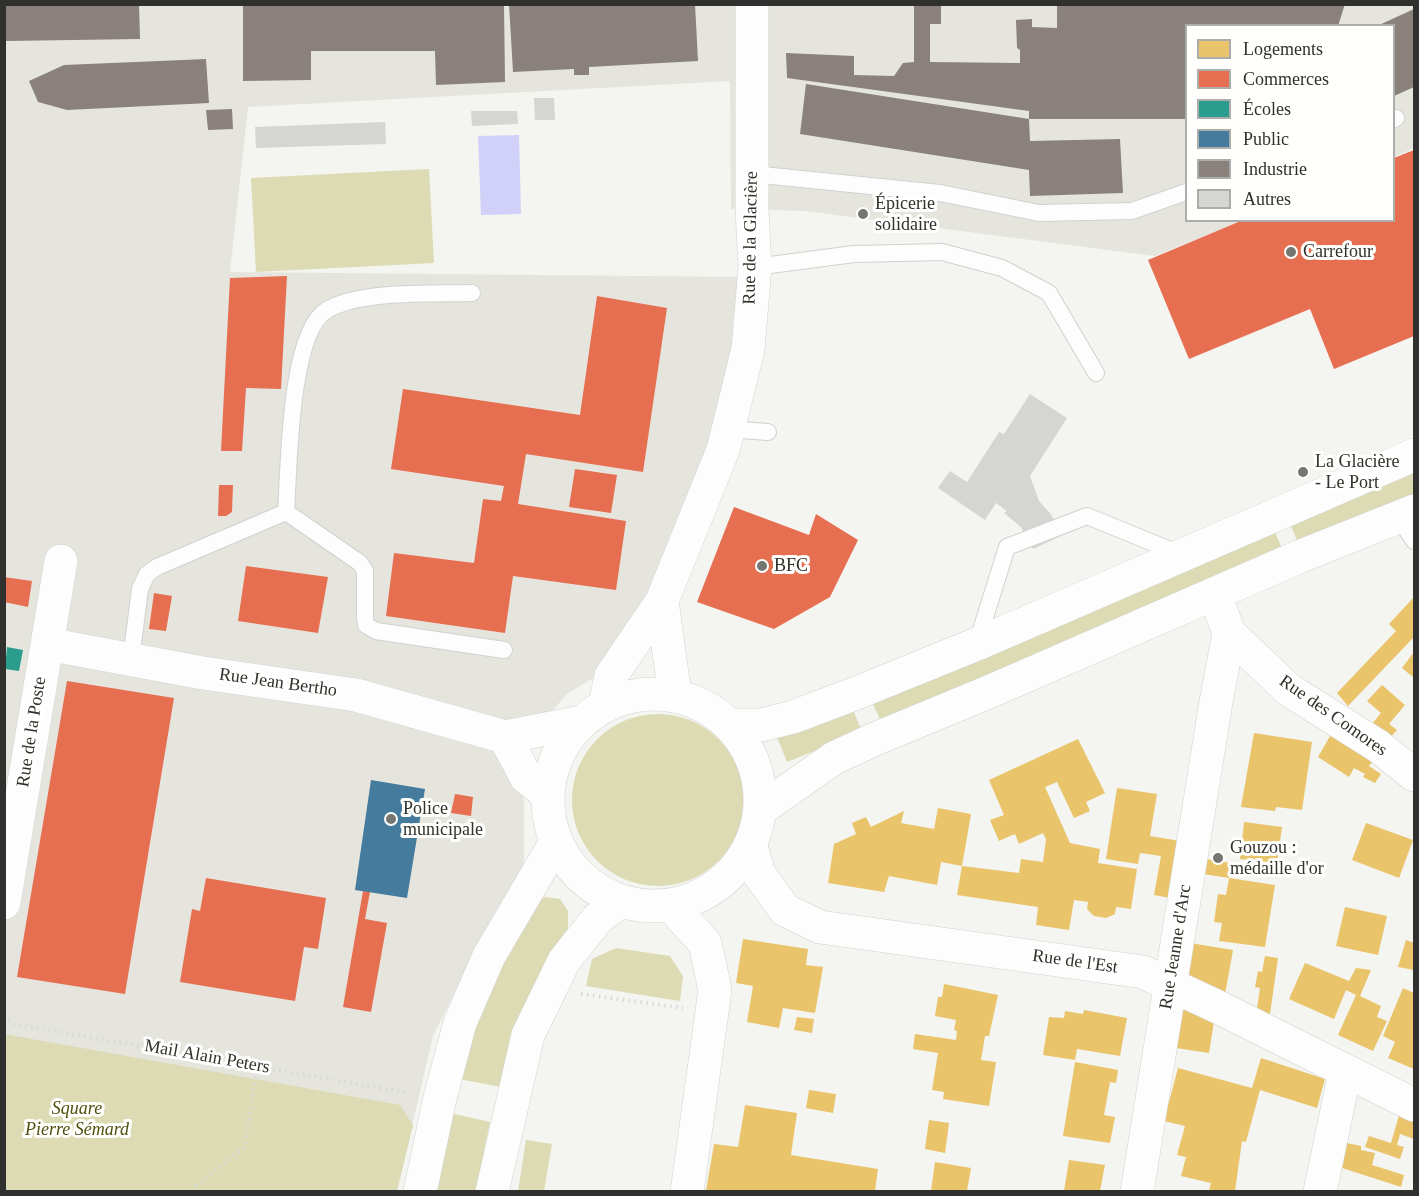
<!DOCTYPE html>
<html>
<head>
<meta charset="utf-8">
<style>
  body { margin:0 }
  #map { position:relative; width:1419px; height:1196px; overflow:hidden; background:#f4f4f1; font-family:Georgia,serif }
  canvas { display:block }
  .frame { position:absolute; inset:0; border:6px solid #30302e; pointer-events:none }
  .legend { position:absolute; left:1185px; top:24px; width:210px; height:198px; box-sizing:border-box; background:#fffffe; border:2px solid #acacab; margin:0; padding:8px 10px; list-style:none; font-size:18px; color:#30302e }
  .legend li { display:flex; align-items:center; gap:12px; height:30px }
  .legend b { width:30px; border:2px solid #acacab }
</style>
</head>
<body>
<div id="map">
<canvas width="1419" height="1196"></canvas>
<div class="frame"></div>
<ul class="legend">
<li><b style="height:16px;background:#e9c46a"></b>Logements</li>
<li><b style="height:16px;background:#e76f51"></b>Commerces</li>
<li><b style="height:16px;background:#2a9d8f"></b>Écoles</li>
<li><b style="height:16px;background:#457b9d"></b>Public</li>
<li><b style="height:16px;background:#8a817c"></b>Industrie</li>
<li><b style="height:16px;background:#d5d5d3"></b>Autres</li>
</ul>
</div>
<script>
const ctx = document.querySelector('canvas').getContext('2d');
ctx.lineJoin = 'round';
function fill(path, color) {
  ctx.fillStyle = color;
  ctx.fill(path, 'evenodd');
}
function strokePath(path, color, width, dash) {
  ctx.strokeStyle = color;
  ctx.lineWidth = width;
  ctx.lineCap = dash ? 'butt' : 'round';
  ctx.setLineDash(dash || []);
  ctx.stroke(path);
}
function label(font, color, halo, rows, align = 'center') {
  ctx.font = font + ' Georgia,serif';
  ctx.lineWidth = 6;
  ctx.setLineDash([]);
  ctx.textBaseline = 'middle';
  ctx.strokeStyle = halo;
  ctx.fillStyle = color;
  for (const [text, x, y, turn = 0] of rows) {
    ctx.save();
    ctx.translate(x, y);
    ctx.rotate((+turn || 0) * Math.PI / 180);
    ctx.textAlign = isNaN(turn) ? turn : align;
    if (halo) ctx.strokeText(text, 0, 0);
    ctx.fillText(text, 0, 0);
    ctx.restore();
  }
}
fill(new Path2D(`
  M 5,5 L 1414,5 L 1414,148 L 1394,157 L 1394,26 L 1186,26 L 1186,220 L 1241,221 L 1155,256 L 805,211 L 731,209 L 730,81 L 248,107 L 230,272 L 745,277 L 729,413 L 638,633 L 593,678 L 567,694 L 515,754 L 524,802 L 524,864 L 483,935 L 433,1036 L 397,1191 L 5,1192 Z`), '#e5e5de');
fill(new Path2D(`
  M 429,169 L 434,263 L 256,272 L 251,178 Z
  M 1414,465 L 1414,495 L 1299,545 L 1288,519 Z
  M 1272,525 L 1283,551 L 882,724 L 870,697 Z
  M 851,705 L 862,732 L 787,762 L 776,735 Z
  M572 800a86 86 0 1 1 172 0a86 86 0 1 1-172 0Z
  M 545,897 L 560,899 L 568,911 L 568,930 L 501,1087 L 454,1078 L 491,976 L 529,906 Z
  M 616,948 L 670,956 L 683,976 L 680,1001 L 586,986 L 592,959 Z
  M 4,1034 L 400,1105 L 413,1125 L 397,1191 L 5,1191 Z
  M 445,1112 L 490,1122 L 476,1191 L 429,1192 Z
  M 526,1140 L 552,1144 L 544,1191 L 518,1191 Z`), '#dcdbb3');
fill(new Path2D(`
  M 519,135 L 521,214 L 481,215 L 478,136 Z`), '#d0d0f9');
fill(new Path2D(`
  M 1414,597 L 1414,637 L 1348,706 L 1337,693 L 1396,631 L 1389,624 Z
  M 1414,652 L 1414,678 L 1402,668 Z
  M 1382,685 L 1405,705 L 1389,724 L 1397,730 L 1388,740 L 1371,725 L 1381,713 L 1367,701 Z
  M 1333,731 L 1376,757 L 1369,766 L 1381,774 L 1375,783 L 1363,777 L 1365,774 L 1354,768 L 1349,777 L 1318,757 Z
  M 1254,733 L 1312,742 L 1302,810 L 1276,807 L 1275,811 L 1241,807 Z
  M 1078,739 L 1105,793 L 1086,802 L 1090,811 L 1074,818 L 1057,782 L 1045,787 L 1070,843 L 1100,849 L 1098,863 L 1137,869 L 1131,909 L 1116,907 L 1115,914 L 1106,918 L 1094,916 L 1087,909 L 1088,902 L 1074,900 L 1069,930 L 1036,925 L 1038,907 L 957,895 L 962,866 L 1019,873 L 1021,859 L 1043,862 L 1046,839 L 1043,833 L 1019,844 L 1015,834 L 999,841 L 990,820 L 1004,815 L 989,780 Z
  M 1117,788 L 1157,794 L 1150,836 L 1180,841 L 1170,898 L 1154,895 L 1161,856 L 1140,853 L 1138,864 L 1106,859 Z
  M 938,808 L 971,814 L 962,866 L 941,862 L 937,885 L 889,876 L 884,892 L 828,883 L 834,844 L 856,834 L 852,823 L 866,817 L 871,827 L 904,811 L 901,823 L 934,829 Z
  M 1244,822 L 1282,827 L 1277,863 L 1240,859 Z
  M 1366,823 L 1413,840 L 1399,878 L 1352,860 Z
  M 1206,859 L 1231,863 L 1229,878 L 1203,874 Z
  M 1229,878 L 1275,885 L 1265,947 L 1219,941 L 1222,923 L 1214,922 L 1218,894 L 1226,895 Z
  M 1345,907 L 1387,916 L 1378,955 L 1336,946 Z
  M 743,939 L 808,949 L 806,965 L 823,967 L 815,1013 L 783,1008 L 779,1028 L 747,1022 L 753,986 L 736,983 Z
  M 1406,940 L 1414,943 L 1414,970 L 1398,967 Z
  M 1190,943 L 1233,950 L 1224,1000 L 1185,981 Z
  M 1265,956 L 1278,958 L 1269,1021 L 1256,1015 L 1260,988 L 1255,987 L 1258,971 L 1262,972 Z
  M 1305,963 L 1349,981 L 1356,968 L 1371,970 L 1360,996 L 1381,1006 L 1377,1017 L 1387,1021 L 1373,1051 L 1338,1035 L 1356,995 L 1346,990 L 1334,1019 L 1289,999 Z
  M 944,984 L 998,995 L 989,1036 L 985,1036 L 981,1060 L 996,1062 L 989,1106 L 943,1099 L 944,1092 L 932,1090 L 938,1053 L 913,1049 L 915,1034 L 956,1040 L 957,1031 L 954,1030 L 956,1020 L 935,1016 L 938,997 L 942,997 Z
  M 1403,988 L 1414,993 L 1414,1069 L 1388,1058 L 1395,1042 L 1383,1036 Z
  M 1182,1009 L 1215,1015 L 1209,1053 L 1176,1048 Z
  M 1084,1010 L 1127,1018 L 1120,1056 L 1077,1049 L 1075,1060 L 1043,1055 L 1049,1017 L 1064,1018 L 1065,1011 L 1083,1014 Z
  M 797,1017 L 814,1019 L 812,1033 L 794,1030 Z
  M 1261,1058 L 1325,1079 L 1317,1108 L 1260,1090 L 1246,1142 L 1242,1141 L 1235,1191 L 1209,1191 L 1211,1183 L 1181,1176 L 1186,1157 L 1177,1155 L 1185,1126 L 1164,1121 L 1178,1068 L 1252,1088 Z
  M 1075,1062 L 1118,1070 L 1116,1083 L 1110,1082 L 1104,1115 L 1115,1117 L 1110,1143 L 1063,1136 Z
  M 809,1090 L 836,1094 L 833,1113 L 806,1108 Z
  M 745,1105 L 797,1113 L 791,1155 L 878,1169 L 875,1191 L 706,1191 L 714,1144 L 738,1147 Z
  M 1400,1112 L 1414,1117 L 1414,1139 L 1400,1134 L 1397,1145 L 1404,1147 L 1400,1159 L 1365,1147 L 1369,1136 L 1391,1143 Z
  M 929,1120 L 949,1123 L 945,1153 L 925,1149 Z
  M 1342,1142 L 1361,1146 L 1361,1150 L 1375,1153 L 1372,1165 L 1404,1175 L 1401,1187 L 1336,1166 Z
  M 1069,1160 L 1105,1165 L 1100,1191 L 1064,1191 Z
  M 935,1162 L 971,1168 L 967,1191 L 931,1191 Z`), '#e9c46a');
fill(new Path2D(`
  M 1414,150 L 1414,336 L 1334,369 L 1310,309 L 1189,359 L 1148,260 L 1243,220 L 1394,220 L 1394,158 Z
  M 287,276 L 281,389 L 246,388 L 242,451 L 221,451 L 230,278 Z
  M 597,296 L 667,308 L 643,472 L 526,454 L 518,504 L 626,521 L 616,590 L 513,576 L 505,633 L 386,616 L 394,553 L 474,563 L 483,499 L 501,501 L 504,486 L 391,469 L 403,389 L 580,415 Z
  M 575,469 L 617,475 L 611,513 L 569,507 Z
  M 219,485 L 233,485 L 232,512 L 226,516 L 218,516 Z
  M 734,507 L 809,535 L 816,514 L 858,540 L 830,597 L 774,629 L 697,602 Z
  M 246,566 L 328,577 L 318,633 L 238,621 Z
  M 4,577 L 32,581 L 28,607 L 4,602 Z
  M 154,593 L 172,596 L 166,631 L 149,629 Z
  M 67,681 L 174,698 L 125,994 L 17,977 Z
  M 455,794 L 473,797 L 471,816 L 451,813 Z
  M 206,878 L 326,898 L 318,949 L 304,947 L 295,1001 L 180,982 L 192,909 L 200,911 Z
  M 363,891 L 370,892 L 365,919 L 387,923 L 371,1012 L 343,1007 Z`), '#e76f51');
fill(new Path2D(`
  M 7,647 L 23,650 L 19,671 L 5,669 Z`), '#2a9d8f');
fill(new Path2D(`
  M 371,780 L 425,789 L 407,898 L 355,890 Z`), '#457b9d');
fill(new Path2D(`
  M 5,4 L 139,4 L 140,39 L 6,41 Z
  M 243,4 L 504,4 L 505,82 L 436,85 L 435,51 L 311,51 L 311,80 L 243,81 Z
  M 509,4 L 695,4 L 698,61 L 589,67 L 589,75 L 574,75 L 574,69 L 513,72 Z
  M 914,4 L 941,4 L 941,24 L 930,24 L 930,62 L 1020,63 L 1020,50 L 1017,48 L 1016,20 L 1032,19 L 1032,27 L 1057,28 L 1057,4 L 1345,4 L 1338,26 L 1186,26 L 1186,119 L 1029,119 L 1029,111 L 787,78 L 786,53 L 854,56 L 854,75 L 894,76 L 903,63 L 914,62 Z
  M 1414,9 L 1414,87 L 1394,96 L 1394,26 L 1377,26 Z
  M 206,59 L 209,103 L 67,110 L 38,102 L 29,81 L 64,65 Z
  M 806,84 L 1029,119 L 1030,141 L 1120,139 L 1123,193 L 1030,196 L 1029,170 L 800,134 Z
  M 232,109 L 233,129 L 208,130 L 206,110 Z`), '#8a817c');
fill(new Path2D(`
  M 534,98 L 554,98 L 555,120 L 535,120 Z
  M 471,111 L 517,111 L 518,124 L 472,126 Z
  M 385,122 L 386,144 L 256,148 L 255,127 Z
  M 1030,394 L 1067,418 L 1030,476 L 1039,501 L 1050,513 L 1063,535 L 1033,549 L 1021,527 L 1004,513 L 1007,511 L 996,503 L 985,520 L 938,488 L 950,471 L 967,482 L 999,432 L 1004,434 Z`), '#d5d5d3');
const lane = new Path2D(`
  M 1394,119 L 1396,118
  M 752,174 L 940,193 L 1039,213 L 1132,211 L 1186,192
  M 755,267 L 854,254 L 942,252 L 1002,268 L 1049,293 L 1096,373
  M 728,429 L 768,432
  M 286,512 C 289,470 289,332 327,310 C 360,290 434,294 472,293
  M 1399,518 L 1414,541
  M 977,643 L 1007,547 L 1087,516 L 1180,554
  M 131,659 L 140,589 L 147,574 L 157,567 L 286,512 L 360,563 L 365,571 L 365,618 L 366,625 L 376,631 L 504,650`);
const street = new Path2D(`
  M 1215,595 L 1229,633 L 1289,690 L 1378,746 L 1414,775
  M 662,601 L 675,696
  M 47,644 L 203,673 L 356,695 L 505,737 L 582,722
  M 605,706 L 611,676 L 662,601 L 723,450 L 748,349 L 755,267 L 752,210 L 752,4
  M 505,737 L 526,777 L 547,794
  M 751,846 L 759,874 L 785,910 L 820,927 L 1143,972 L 1218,1007 L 1414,1105
  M 4,903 L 61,561
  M 671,906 L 705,943 L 715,990 L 687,1192
  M 1137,1192 L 1216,702 L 1229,633
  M 1320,1192 L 1345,1072`);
const primary = new Path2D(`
  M548 800a106 106 0 1 1 212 0a106 106 0 1 1-212 0Z
  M 729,725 L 761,725 L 793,717 L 854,694 L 977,644 L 1414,455
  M 761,809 L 834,758 L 875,739 L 991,691 L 1301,556 L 1414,511
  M 420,1192 L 440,1098 L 460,1023 L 489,956 L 556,842
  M 492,1192 L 528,1035 L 564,961 L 598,918 L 620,902`);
strokePath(lane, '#d1d1cf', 18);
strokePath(street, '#d1d1cf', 34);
strokePath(primary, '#d1d1cf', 34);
strokePath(new Path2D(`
  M 581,994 L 683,1008
  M 4,1016 L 14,1024 L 409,1093
  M 196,1186 L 245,1147 L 257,1066`), '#d8d8d7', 4, [1.5, 4.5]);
strokePath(lane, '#fdfdfd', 16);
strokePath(street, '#fdfdfd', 33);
strokePath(primary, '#fdfdfd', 33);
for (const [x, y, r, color] of [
  [863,214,6,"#757572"],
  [1291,252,6,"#757572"],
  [1303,472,6,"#757572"],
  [762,566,6,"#757572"],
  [391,819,6,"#757572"],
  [1218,858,6,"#757572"]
]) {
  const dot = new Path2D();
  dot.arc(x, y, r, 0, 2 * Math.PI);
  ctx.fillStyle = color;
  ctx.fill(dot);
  strokePath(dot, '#fffffe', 2);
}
label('18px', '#30302e', '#fffffe', [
  ["Épicerie",875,204],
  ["solidaire",875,225],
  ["Carrefour",1303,252],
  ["La Glacière",1315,462],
  ["- Le Port",1315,483],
  ["BFC",774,566],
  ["Police",403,809],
  ["municipale",403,830],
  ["Gouzou :",1230,848],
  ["médaille d'or",1230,869]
], 'left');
label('18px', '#30302e', '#fffffe', [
  ["Rue de la Glacière",751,238,-89],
  ["Rue Jean Bertho",278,683,8],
  ["Rue des Comores",1333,716,35],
  ["Rue de la Poste",32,732,-81],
  ["Rue Jeanne d'Arc",1176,947,-81],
  ["Rue de l'Est",1075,962,8],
  ["Mail Alain Peters",207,1057,10]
]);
label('italic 18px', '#514e0e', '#fffffe', [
  ["Square",77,1109],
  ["Pierre Sémard",77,1130]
]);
</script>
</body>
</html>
